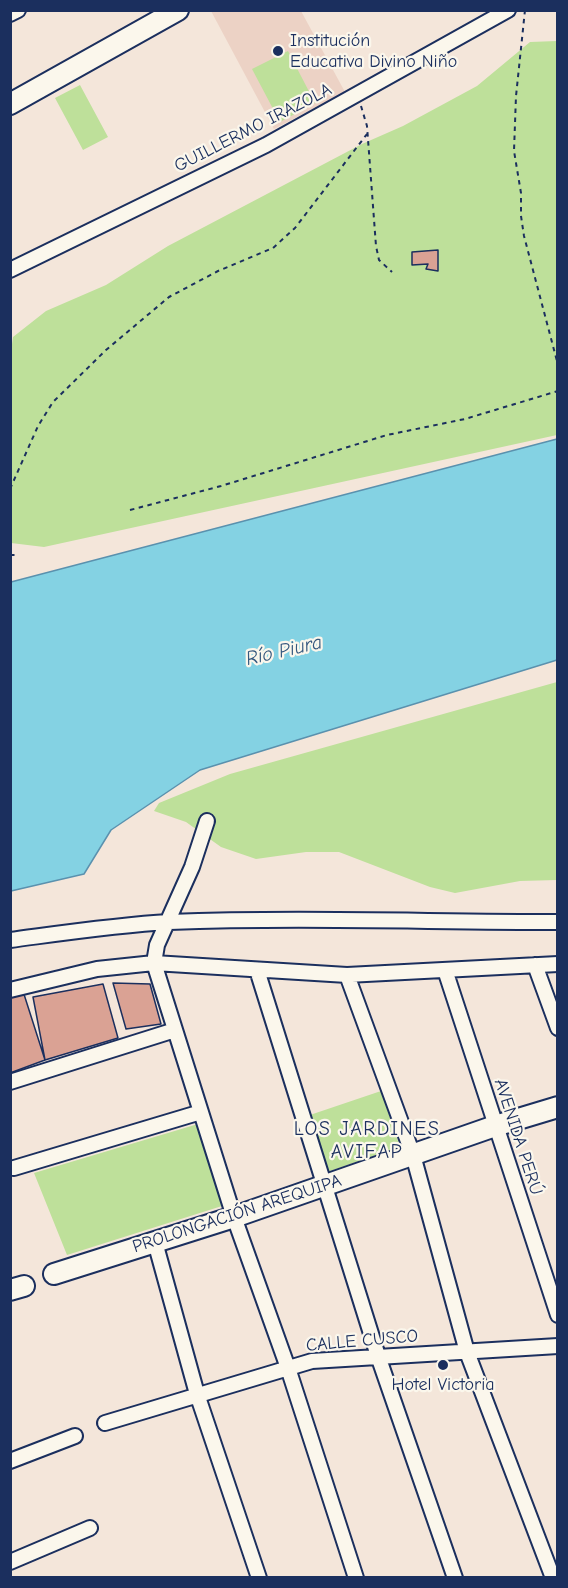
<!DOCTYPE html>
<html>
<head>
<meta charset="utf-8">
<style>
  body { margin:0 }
  #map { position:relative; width:568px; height:1588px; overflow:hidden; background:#f4e6da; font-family:"Comic Neue",sans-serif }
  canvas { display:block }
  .frame { position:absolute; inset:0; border:12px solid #1b2f5e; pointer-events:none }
</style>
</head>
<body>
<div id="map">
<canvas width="568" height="1588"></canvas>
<div class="frame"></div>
</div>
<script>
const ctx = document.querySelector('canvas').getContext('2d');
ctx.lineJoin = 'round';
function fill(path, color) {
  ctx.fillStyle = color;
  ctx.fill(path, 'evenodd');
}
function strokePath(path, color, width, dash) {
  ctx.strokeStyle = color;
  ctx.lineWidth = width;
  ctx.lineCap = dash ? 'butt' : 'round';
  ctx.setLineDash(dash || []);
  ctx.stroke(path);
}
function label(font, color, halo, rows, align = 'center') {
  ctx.font = font + ' "Comic Neue",sans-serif';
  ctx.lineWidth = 4.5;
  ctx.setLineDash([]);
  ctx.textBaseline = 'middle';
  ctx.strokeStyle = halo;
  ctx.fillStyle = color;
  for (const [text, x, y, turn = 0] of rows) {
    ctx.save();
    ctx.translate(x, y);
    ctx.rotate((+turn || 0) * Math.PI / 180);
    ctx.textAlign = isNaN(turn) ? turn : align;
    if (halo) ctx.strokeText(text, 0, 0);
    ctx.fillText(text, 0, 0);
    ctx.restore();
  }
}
fill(new Path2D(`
  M 211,11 L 301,11 L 345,92 L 274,129 Z`), '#ecd2c5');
fill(new Path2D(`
  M 557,41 L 557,435 L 44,547 L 11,543 L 10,358 L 13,337 L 46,311 L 106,285 L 168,246 L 362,144 L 403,126 L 477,86 L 530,42 Z
  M 288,51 L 315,103 L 280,122 L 252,69 Z
  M 80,85 L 108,137 L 83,150 L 55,98 Z
  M 557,682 L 557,880 L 520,881 L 455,893 L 430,887 L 339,852 L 306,852 L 256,859 L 221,847 L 186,822 L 154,811 L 159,803 L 230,774 Z
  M 381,1091 L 400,1147 L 327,1172 L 307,1116 Z
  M 198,1124 L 222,1206 L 67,1255 L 34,1173 Z`), '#bee09a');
const water = new Path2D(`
  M 557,439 L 557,660 L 200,770 L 111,830 L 84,874 L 11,891 L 11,582 Z`);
fill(water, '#84d2e3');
strokePath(water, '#5a91ae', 1.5);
const building = new Path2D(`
  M 438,250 L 438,271 L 426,269 L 428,264 L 412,265 L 412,252 Z
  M 113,983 L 150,984 L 161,1024 L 126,1029 Z
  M 103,984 L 118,1038 L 45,1060 L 33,997 Z
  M 22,988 L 45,1060 L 10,1073 L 10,994 Z`);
fill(building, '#daa294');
strokePath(building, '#1b2f5e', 1.5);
const street = new Path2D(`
  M 10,14 L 18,10
  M 10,270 L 266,145 L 508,10
  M 207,821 L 192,867 L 157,945 L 154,963 L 234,1217 L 288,1368 L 356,1578
  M 10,940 C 63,933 116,925 169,922 C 299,917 428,922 558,922
  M 535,965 L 558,1028
  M 257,970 L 378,1356 L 455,1578
  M 445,970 L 558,1315
  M 347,975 L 413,1155 L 467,1352 L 553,1578
  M 10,990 L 97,969 L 154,963 L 347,975 L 558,964
  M 10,1082 L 175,1030
  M 14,1168 L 201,1112
  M 155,1242 L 197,1394 L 259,1578
  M 105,1423 L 312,1361 L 558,1346
  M 10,1461 L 75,1436
  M 10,1562 L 90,1528`);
const secondary = new Path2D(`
  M 10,104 L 178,10
  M 54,1274 L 234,1217 L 495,1126 L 558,1107
  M 10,1290 L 24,1286`);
strokePath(street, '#1b2f5e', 18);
strokePath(secondary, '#1b2f5e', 24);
strokePath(new Path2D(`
  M 525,10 L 516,96 L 514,151 L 521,193 L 521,216 L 524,236 L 558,365
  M 361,106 L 367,126 L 376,246 L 379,260 L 392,272
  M 10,489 L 38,426 L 53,402 L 106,350 L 169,297 L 218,271 L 273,248 L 295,228 L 367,134
  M 130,510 L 221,486 L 387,435 L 465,419 L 558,391
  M 10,555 L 19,555`), '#1b2f5e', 2, [4.5, 4.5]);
strokePath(street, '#fbf7ec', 14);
strokePath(secondary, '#fbf7ec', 20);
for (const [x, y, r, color] of [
  [278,51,6,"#1b2f5e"],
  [443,1365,6,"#1b2f5e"]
]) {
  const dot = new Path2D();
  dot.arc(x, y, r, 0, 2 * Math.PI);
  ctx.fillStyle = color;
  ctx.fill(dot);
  strokePath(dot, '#fbf7ec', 2);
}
label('18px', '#1b2f5e', '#fbf7ec', [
  ["Institución",290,41],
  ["Educativa Divino Niño",290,62],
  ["Hotel Victoria",443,1385,"center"]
], 'left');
label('18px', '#1b2f5e', '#fbf7ec', [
  ["GUILLERMO IRAZOLA",253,128,-27],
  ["AVENIDA PERÚ",518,1137,72],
  ["PROLONGACIÓN AREQUIPA",237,1214,-18],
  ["CALLE CUSCO",362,1341,-5]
]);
label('italic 20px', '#35587f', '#fbf7ec', [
  ["Río Piura",284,651,-13]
]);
ctx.letterSpacing = '1.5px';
label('20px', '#1b2f5e', '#fbf7ec', [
  ["LOS JARDINES",367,1129],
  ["AVIFAP",367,1152]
]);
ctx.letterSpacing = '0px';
</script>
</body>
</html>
